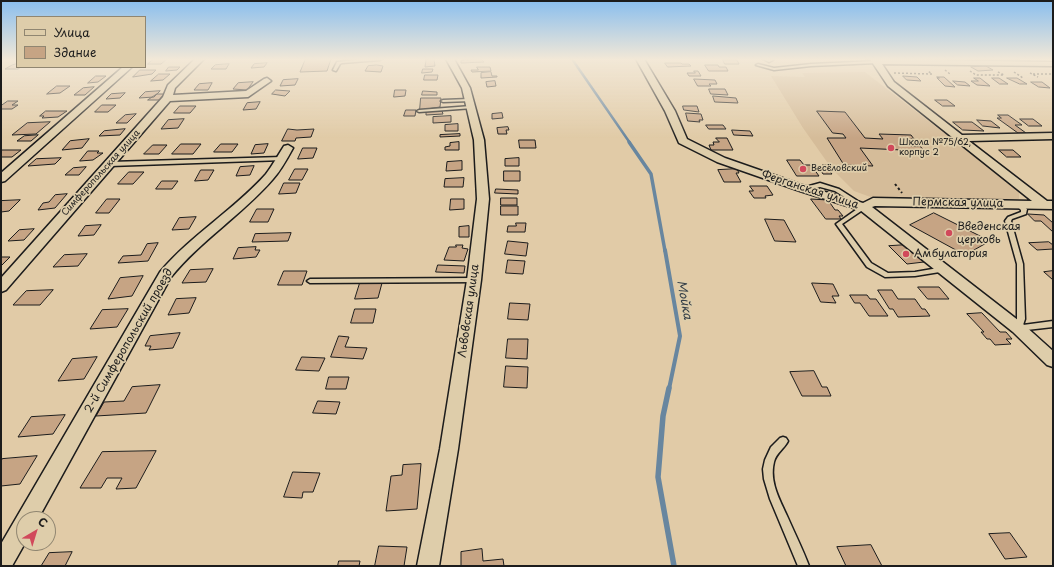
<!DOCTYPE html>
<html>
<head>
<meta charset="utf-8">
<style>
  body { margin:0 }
  #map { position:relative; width:1054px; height:567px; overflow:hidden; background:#e1cba7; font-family:"Playpen Sans",sans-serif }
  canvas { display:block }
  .frame { position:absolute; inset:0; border:2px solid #1c1c1c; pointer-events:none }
  .legend { position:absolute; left:16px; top:16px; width:130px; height:52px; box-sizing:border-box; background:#decdaa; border:1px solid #908671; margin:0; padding:5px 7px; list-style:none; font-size:12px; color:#1c1c1c }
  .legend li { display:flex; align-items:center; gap:8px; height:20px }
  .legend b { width:20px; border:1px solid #908671 }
  .north { position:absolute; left:16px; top:511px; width:40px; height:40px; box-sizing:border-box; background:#decdaa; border:1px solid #908671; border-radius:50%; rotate:38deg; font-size:11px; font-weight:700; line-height:16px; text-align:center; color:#1c1c1c }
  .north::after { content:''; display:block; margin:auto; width:14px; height:18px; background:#d1495b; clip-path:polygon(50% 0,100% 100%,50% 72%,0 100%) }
</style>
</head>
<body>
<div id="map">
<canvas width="1054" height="567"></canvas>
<div class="frame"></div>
<ul class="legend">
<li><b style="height:5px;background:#decdaa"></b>Улица</li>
<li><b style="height:11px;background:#c6a484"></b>Здание</li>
</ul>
<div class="north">С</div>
</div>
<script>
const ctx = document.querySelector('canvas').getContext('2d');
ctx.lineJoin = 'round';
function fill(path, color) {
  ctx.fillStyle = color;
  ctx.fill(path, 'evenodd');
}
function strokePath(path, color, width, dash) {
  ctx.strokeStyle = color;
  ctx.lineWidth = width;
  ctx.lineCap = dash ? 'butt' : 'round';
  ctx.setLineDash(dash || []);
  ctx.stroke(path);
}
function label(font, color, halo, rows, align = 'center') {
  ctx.font = font + ' "Playpen Sans",sans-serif';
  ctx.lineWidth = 3.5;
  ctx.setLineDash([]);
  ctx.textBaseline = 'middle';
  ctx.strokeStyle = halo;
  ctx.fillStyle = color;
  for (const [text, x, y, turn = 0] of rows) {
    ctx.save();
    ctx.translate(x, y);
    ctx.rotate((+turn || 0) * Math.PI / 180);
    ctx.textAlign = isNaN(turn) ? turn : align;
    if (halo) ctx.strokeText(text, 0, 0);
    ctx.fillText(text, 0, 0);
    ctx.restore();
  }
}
fill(new Path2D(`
  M 865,72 L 1019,191 L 1019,199 L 876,199 L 854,191 L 832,169 L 803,128 L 771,76 L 805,77 L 802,73 Z`), '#d5bc99');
strokePath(new Path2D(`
  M 572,59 L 630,143`), '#68869f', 2.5);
strokePath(new Path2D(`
  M 629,142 L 651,174 L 665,251`), '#68869f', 3.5);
strokePath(new Path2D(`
  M 665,250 L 680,336 L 669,389`), '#68869f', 4);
strokePath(new Path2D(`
  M 669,388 L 663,416 L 658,477 L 674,566`), '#68869f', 5.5);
const building = new Path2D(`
  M 154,59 L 167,59 L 161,64 L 148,64 Z
  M 331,59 L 327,71 L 300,72 L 305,60 Z
  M 434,59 L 435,66 L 425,67 L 426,60 Z
  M 477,59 L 481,59 L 484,62 L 461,63 L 461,61 Z
  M 723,60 L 737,60 L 739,64 L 725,64 Z
  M 267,63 L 264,67 L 251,68 L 254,64 Z
  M 665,63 L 681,63 L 682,64 L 689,64 L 691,66 L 668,67 Z
  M 17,64 L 17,67 L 21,67 L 18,69 L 5,69 L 12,65 Z
  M 229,64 L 226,69 L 211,69 L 215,65 Z
  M 377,65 L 383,66 L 381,72 L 365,71 L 368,66 Z
  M 705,65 L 718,65 L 719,67 L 726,67 L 728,71 L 709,71 Z
  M 986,66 L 993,70 L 978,71 L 971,67 Z
  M 169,67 L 180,67 L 177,70 L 166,71 Z
  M 477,67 L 490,67 L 491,71 L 472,72 L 471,70 L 478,70 Z
  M 423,69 L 433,69 L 432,72 L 422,73 Z
  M 140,70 L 156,70 L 152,74 L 133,77 Z
  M 694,71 L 698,71 L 701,76 L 689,76 L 687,73 L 695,73 Z
  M 491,72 L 492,76 L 497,76 L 497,77 L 481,78 L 481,73 Z
  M 159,74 L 170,74 L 163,80 L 151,81 Z
  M 425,75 L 438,75 L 437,80 L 424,80 Z
  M 96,76 L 106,76 L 98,82 L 88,83 Z
  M 903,76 L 917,77 L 921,81 L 907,80 Z
  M 937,77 L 944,77 L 955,87 L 945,86 L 937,78 L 939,78 Z
  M 974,78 L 980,78 L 990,86 L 977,85 L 971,81 L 978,81 Z
  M 992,78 L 999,78 L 1008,84 L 1000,84 Z
  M 1007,78 L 1017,78 L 1027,84 L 1020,84 Z
  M 298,79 L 295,85 L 280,86 L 283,80 Z
  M 694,79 L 715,80 L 717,84 L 709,84 L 711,86 L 698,86 Z
  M 495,81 L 496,86 L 487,87 L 486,82 Z
  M 953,81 L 965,82 L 970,86 L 958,85 Z
  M 253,82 L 247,90 L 233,89 L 238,83 Z
  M 1031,82 L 1042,82 L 1050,88 L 1039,87 Z
  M 212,83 L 208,90 L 194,90 L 199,84 Z
  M 57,86 L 70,86 L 60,93 L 47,94 Z
  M 94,87 L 85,95 L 74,95 L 83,88 Z
  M 709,89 L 725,89 L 728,95 L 711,94 Z
  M 276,90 L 290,91 L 285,96 L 272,94 Z
  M 395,90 L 406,90 L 405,96 L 394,97 Z
  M 160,91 L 154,97 L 139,98 L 145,92 Z
  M 423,91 L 437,92 L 437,95 L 422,95 Z
  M 125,93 L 120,98 L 106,99 L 111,94 Z
  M 157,94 L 164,94 L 159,100 L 148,100 Z
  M 713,96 L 736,98 L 738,103 L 715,102 Z
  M 421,98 L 441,98 L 440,107 L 420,110 Z
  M 935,100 L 947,100 L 955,106 L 943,106 Z
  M 8,101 L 18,101 L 12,105 L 18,105 L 12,109 L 1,109 L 1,106 Z
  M 260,102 L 256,109 L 243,110 L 247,103 Z
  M 102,105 L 116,105 L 108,112 L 95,112 Z
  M 180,106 L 196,106 L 190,113 L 174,113 Z
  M 683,106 L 697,106 L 699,112 L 684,110 Z
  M 406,110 L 416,110 L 415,116 L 404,116 Z
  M 46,111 L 67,111 L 58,117 L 42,118 L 44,116 L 40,116 Z
  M 442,111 L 443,114 L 426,115 L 426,112 Z
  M 817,111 L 845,112 L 865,138 L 883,139 L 879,134 L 911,135 L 914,139 L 905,139 L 911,146 L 920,146 L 924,151 L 860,148 L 873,166 L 844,165 L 827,138 L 846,138 L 843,134 L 833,133 Z
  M 502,113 L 503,118 L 492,119 L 492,114 Z
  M 686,113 L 701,114 L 703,120 L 699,120 L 700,122 L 688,121 Z
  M 136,114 L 127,123 L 116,123 L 125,115 Z
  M 998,115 L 1008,115 L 1022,125 L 1015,125 L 1026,133 L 1018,133 L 997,118 L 1001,118 Z
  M 451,116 L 451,122 L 433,123 L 433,117 Z
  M 184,119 L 178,128 L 161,129 L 168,120 Z
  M 1020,119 L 1033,119 L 1042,126 L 1029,126 Z
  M 977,120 L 991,121 L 1000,128 L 983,126 Z
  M 50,122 L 36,134 L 12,135 L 27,123 Z
  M 953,122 L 972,122 L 984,131 L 963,130 Z
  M 458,124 L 458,131 L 445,131 L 445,125 Z
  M 706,125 L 723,125 L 726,129 L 709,129 Z
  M 508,127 L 509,130 L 506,130 L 507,134 L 498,134 L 497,128 Z
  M 125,129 L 120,135 L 99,136 L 104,131 Z
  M 288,129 L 297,130 L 314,129 L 311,137 L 296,138 L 295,141 L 282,141 Z
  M 732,130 L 750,131 L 753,136 L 734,135 Z
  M 460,134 L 460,136 L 440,137 L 440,135 Z
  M 38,135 L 31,141 L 17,141 L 24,136 Z
  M 716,138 L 727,138 L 733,150 L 711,150 L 709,145 L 714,145 L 713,142 L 719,142 Z
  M 89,139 L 82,148 L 62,150 L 70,141 Z
  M 519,140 L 535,140 L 536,148 L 520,148 Z
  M 459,142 L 459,150 L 445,150 L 445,147 L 450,146 L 450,143 Z
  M 181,144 L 201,144 L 193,154 L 172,154 Z
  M 221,144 L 238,144 L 232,152 L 214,152 Z
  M 268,144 L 264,153 L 251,154 L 255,145 Z
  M 153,145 L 167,145 L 159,154 L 144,154 Z
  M 303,148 L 317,148 L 313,158 L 298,159 Z
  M 2,150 L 21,150 L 12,157 L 1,157 Z
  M 999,150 L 1013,150 L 1021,157 L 1007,157 Z
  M 88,151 L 99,151 L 97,153 L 103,153 L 93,160 L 80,161 Z
  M 61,158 L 55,164 L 28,166 L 36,159 Z
  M 519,158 L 519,166 L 505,166 L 505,159 Z
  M 787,160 L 800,160 L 804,165 L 811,165 L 819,176 L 797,176 Z
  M 462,161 L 462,170 L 446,171 L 447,162 Z
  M 823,165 L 828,165 L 831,169 L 828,169 L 832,174 L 823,174 L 818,166 L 824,166 Z
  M 254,166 L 250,175 L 236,176 L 240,167 Z
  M 86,167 L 79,175 L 65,175 L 73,168 Z
  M 295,169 L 308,169 L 302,180 L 289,180 Z
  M 737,169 L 739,173 L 736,173 L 741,182 L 724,182 L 718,170 Z
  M 201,170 L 214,170 L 208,180 L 195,181 Z
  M 504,171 L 520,171 L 520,181 L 504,181 Z
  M 129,172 L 144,172 L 133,184 L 118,184 Z
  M 464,178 L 463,187 L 444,187 L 445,179 Z
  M 162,181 L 178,181 L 172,189 L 156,189 Z
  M 284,183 L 300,183 L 296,193 L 279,194 Z
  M 750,186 L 767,186 L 773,195 L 765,196 L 766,198 L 754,198 L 749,191 L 753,191 Z
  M 496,189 L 518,190 L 518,194 L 495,193 Z
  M 67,194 L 55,208 L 38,210 L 43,203 L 49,202 L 55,195 Z
  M 501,198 L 517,198 L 517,205 L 501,205 Z
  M 107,199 L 120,199 L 109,213 L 96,213 Z
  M 451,199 L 464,199 L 464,209 L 450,210 Z
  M 811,199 L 828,200 L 835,210 L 838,210 L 843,216 L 839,216 L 841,219 L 826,219 Z
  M 20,200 L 9,211 L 1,212 L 1,201 Z
  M 501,206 L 518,206 L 518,215 L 501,215 Z
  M 257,209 L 274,209 L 268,222 L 250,222 Z
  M 934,213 L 990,241 L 965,255 L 910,225 Z
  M 1028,214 L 1044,215 L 1053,223 L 1053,232 L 1041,221 L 1035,221 Z
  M 196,217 L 189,229 L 172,230 L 179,218 Z
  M 765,219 L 784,220 L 796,242 L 775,241 Z
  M 516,223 L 526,223 L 525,232 L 507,232 L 508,226 L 516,226 Z
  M 101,225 L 94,235 L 78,236 L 85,226 Z
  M 469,226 L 469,237 L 459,237 L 459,227 Z
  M 34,229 L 24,240 L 8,241 L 19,230 Z
  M 291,233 L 288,241 L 252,242 L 255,234 Z
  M 508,241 L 528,243 L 526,256 L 505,254 Z
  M 1049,242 L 1053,245 L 1053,249 L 1037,250 L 1029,243 Z
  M 158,243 L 148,261 L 118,263 L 123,256 L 141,255 L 147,244 Z
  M 456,245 L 463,245 L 462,248 L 468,249 L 464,261 L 444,260 L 449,247 L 456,247 Z
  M 905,245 L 924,262 L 907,264 L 889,246 Z
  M 256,247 L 255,250 L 260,250 L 256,257 L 233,259 L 238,248 Z
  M 87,254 L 78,266 L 53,267 L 64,255 Z
  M 1,257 L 10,257 L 1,266 Z
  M 508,260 L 525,261 L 523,274 L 506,273 Z
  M 438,265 L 465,266 L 464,273 L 436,272 Z
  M 213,269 L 206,282 L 182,283 L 190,270 Z
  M 284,271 L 307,271 L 302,285 L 278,285 Z
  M 1053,271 L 1053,280 L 1044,272 Z
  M 143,276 L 132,296 L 108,299 L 120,278 Z
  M 360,283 L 382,283 L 378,298 L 355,299 Z
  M 812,283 L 833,284 L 839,296 L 832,296 L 836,303 L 821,302 Z
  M 918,287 L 939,287 L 949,299 L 928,299 Z
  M 53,290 L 40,305 L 13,305 L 26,291 Z
  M 878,290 L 892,290 L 898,299 L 915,299 L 922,309 L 925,309 L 930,316 L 898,317 L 893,309 L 890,309 Z
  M 850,295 L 867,295 L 870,299 L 876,299 L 888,316 L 869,316 L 860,303 L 855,303 Z
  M 196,298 L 189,313 L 168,315 L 176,299 Z
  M 510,303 L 530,304 L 528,320 L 508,319 Z
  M 128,309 L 117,327 L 90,329 L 102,310 Z
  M 355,309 L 376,309 L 373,323 L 351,323 Z
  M 982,313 L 1000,332 L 1006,332 L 1012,339 L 1006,339 L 1011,344 L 995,345 L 990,339 L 987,339 L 981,332 L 984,332 L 967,314 Z
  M 180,333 L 173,348 L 149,350 L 151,346 L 145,346 L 150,336 Z
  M 339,336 L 349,337 L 345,347 L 367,348 L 363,359 L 331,357 Z
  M 508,339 L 528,339 L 527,359 L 506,358 Z
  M 97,357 L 84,379 L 58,381 L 72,359 Z
  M 302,357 L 325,358 L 319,371 L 296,370 Z
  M 506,366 L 528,367 L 527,388 L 504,387 Z
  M 814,371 L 822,387 L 827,387 L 831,396 L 802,396 L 790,372 Z
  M 329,377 L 349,377 L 346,389 L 326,389 Z
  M 160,385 L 146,413 L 96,416 L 104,402 L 124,401 L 132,387 Z
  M 318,401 L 340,402 L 336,414 L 313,413 Z
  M 65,415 L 53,434 L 18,437 L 31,417 Z
  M 156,451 L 136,488 L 116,489 L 122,478 L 107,478 L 101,488 L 80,488 L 102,452 Z
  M 37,456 L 20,484 L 1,486 L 1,461 L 2,459 Z
  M 421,464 L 417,509 L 386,511 L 391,476 L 402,475 L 403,465 Z
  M 293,472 L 320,473 L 313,492 L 303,492 L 302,498 L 284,497 Z
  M 1010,533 L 1027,557 L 1005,559 L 989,534 Z
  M 871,545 L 882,566 L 846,566 L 837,547 Z
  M 379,546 L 407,547 L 404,566 L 375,566 Z
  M 482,549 L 483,561 L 503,559 L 504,566 L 461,566 L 461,552 Z
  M 72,552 L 65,566 L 41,566 L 49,553 Z
  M 339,561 L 360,561 L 359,566 L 338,566 Z`);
fill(building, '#c6a484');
strokePath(building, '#1c1c1c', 1);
const service = new Path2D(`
  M 365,59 L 382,59 L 380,60 L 342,63 L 340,64 L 336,71 L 333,70 L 337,62 Z
  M 875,61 L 877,62 L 876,63 L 811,66 L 774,70 L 756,65 L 758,64 L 774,68 L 811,64 Z
  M 469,99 L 471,100 L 471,101 L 443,102 L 441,101 L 443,100 Z
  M 471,106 L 473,106 L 473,108 L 419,112 L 417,111 L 419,110 Z
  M 282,157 L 284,158 L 284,160 L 110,166 L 107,164 L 110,162 Z
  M 820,183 L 839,189 L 867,207 L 842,224 L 871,263 L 888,273 L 915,272 L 944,267 L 946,267 L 947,269 L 946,271 L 915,276 L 885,277 L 867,267 L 836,224 L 860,207 L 835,191 L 820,187 L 804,191 L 801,189 L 802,188 Z
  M 1018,202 L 1027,209 L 1026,214 L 1012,219 L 1011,221 L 1023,264 L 1025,319 L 1023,325 L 1053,321 L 1053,327 L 1018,331 L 1015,330 L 1014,328 L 1017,319 L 1017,264 L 1005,221 L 1008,217 L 1021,212 L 1021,210 L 1015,204 Z
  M 474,278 L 476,278 L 477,280 L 476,282 L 310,283 L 307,281 L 310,279 Z
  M 783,437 L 786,438 L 788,441 C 784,449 776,453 774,462 C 769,482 780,500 788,518 C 795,534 803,550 809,566 L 798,566 L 770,499 L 764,479 L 763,469 L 765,460 L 771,447 L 780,438 Z`);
const minor = new Path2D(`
  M 195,59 L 204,59 L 175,88 L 173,95 L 246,91 L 264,79 L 267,78 L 271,81 L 248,97 L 170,101 L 6,290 L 1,292 L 1,278 L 163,97 L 168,85 Z
  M 446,59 L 454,59 L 470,88 L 484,140 L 489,199 L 481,280 L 458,449 L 439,566 L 417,566 L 440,449 L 467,280 L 477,199 L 474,140 L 462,88 Z
  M 636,59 L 644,59 L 675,111 L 687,139 L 725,158 L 808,187 L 863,203 L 873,198 L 1032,201 L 888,86 L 870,59 L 1053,62 L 1053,66 L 882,64 L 894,82 L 962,135 L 1053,133 L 1053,139 L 969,141 L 1047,201 L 1053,201 L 1053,209 L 875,206 L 872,207 L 1023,324 L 1053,351 L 1053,367 L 1047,365 L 1013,332 L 860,210 L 800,191 L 717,162 L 679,143 L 665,111 Z
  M 763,59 L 772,59 L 773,60 L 769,62 Z
  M 123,67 L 132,67 L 5,181 L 1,182 L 1,173 Z
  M 288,145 L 293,148 C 287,159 281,170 273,179 C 242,215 201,240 171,277 L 38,519 L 24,519 L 25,543 L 12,566 L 1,566 L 1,544 L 160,272 C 191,235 234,210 266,174 C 273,165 278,155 284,146 Z`);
strokePath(service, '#1c1c1c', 3);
strokePath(minor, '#1c1c1c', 3);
strokePath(new Path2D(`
  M 945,70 L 950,74
  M 970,71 L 976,75 L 1004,75 L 998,72
  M 1014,72 L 1023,78
  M 894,73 L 932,74 L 928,71
  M 1030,73 L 1038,77
  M 1033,74 L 1053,74`), '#1c1c1c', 1.5, [2, 2]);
strokePath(new Path2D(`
  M 895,184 L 902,193`), '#1c1c1c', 2, [2.5, 2.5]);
fill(service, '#decdaa');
fill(minor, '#decdaa');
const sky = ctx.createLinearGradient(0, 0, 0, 138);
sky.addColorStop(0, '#89beee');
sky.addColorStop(0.43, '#f2e8d7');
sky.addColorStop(1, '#f2e8d700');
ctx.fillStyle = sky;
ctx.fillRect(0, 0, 1054, 138);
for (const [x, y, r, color] of [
  [891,148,4,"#d1495b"],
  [803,169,4,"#d1495b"],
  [949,233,4,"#d1495b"],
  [906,254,4,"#d1495b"]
]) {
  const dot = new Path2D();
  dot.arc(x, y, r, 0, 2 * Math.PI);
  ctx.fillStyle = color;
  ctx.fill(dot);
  strokePath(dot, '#decdaa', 1.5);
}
label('9px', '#1c1c1c', '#decdaa', [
  ["Школа №75/62,",899,143],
  ["корпус 2",899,153],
  ["Весёловский",811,169]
], 'left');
label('9px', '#1c1c1c', '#decdaa', [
  ["Симферопольская улица",101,173,-48]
]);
label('11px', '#1c1c1c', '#decdaa', [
  ["Ферганская улица",810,190,18],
  ["Пермская улица",958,203,1],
  ["Львовская улица",469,311,-82],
  ["2-й Симферопольский проезд",129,341,-60]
]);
label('11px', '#1c1c1c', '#decdaa', [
  ["Введенская",957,227],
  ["церковь",957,240],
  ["Амбулатория",914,254]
], 'left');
label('italic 12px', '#353f48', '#decdaa', [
  ["Мойка",684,300,80]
]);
</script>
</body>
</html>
